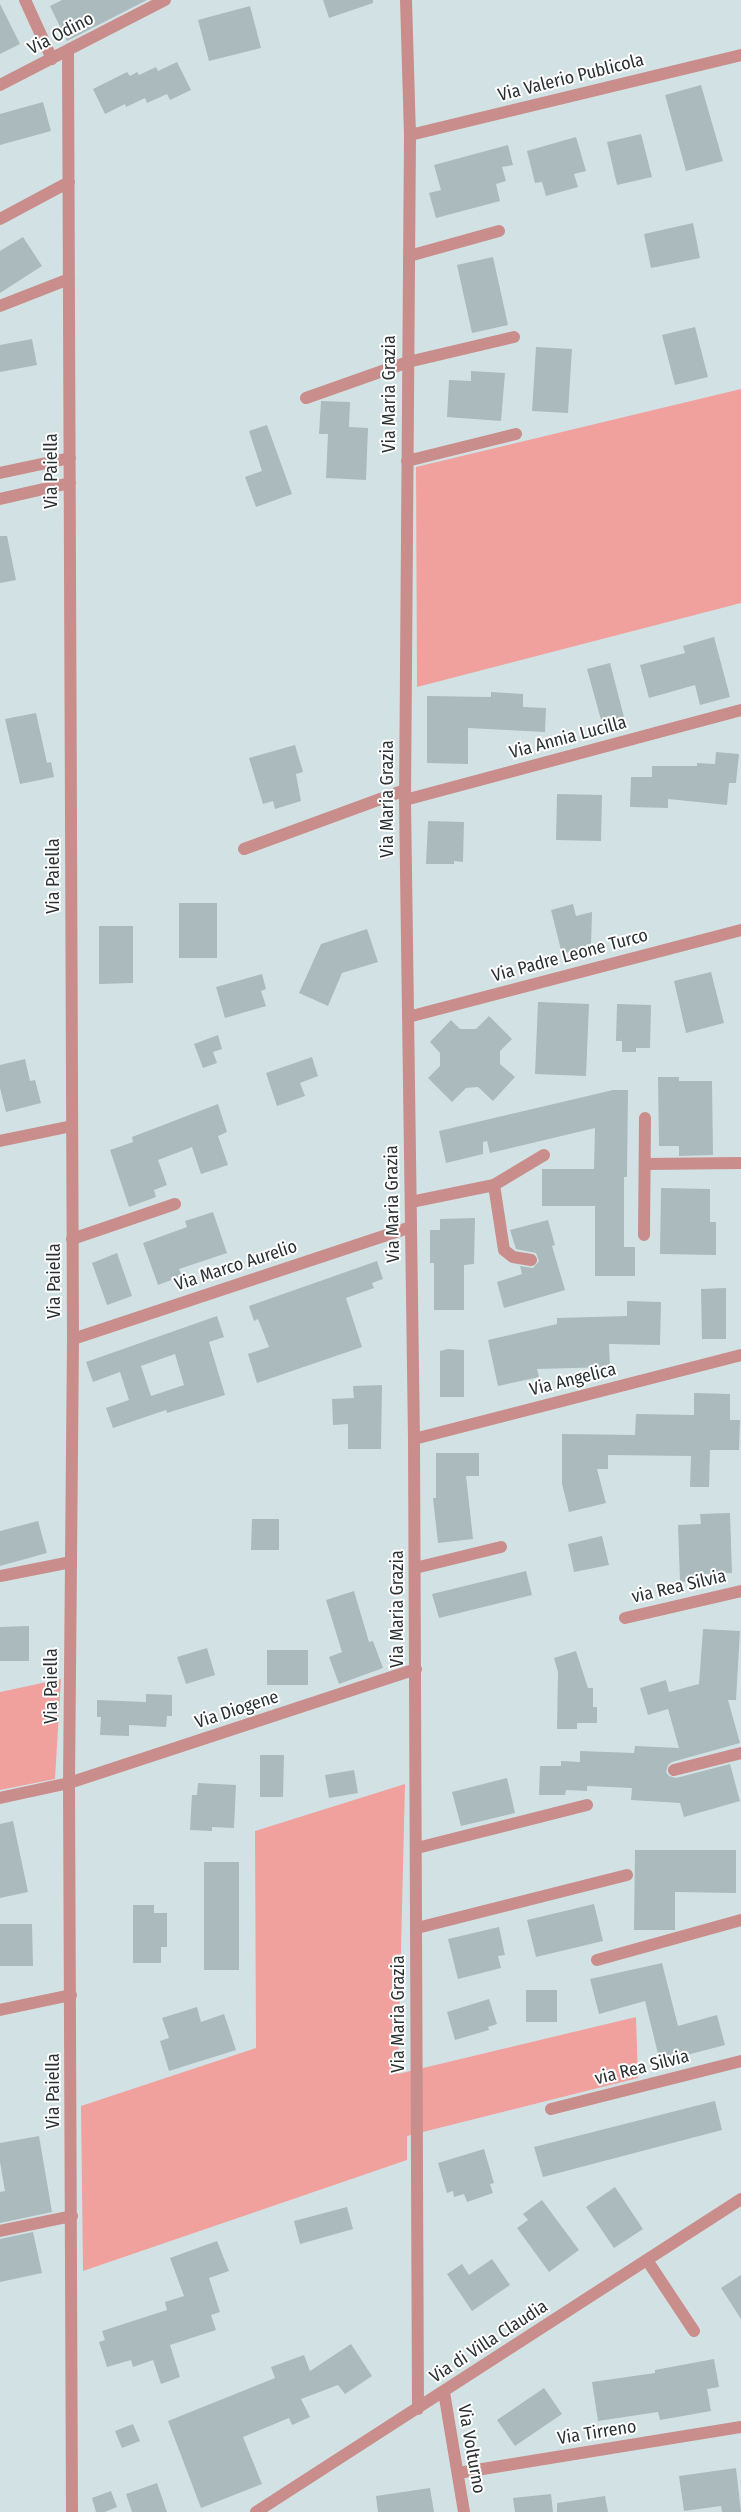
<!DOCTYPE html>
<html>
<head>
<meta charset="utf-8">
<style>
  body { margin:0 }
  canvas { display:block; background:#d2e2e4 }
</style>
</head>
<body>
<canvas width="741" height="2512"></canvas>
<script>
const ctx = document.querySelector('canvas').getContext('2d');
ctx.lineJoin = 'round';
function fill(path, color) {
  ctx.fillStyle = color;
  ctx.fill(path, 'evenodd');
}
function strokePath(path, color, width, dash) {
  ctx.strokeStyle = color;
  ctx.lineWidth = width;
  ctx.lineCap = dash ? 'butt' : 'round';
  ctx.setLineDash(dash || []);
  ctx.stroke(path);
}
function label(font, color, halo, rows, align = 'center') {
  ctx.font = font + ' "Fira Sans Condensed",sans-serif';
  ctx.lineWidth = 4;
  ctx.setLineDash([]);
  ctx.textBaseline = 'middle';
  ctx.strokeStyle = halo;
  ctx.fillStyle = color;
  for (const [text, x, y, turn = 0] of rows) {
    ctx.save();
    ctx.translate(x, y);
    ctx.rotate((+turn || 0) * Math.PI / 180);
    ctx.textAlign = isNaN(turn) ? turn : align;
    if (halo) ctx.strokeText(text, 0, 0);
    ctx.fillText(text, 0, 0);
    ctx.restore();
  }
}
fill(new Path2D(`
  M 741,389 L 741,603 L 417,687 L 416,467 Z
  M 61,1679 L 55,1779 L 0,1790 L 0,1692 Z
  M 405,1784 L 398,2074 L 636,2017 L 638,2078 L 407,2136 L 407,2160 L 83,2271 L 81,2106 L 256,2048 L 255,1831 Z`), '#f0a19e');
fill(new Path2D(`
  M 62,0 L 147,0 L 67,41 L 50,6 Z
  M 323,0 L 373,0 L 373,3 L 329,18 Z
  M 0,4 L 20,44 L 0,54 Z
  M 250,6 L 261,48 L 209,61 L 198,20 Z
  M 177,62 L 191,90 L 170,100 L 167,94 L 147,103 L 145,98 L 126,107 L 125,104 L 105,114 L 93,89 L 127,72 L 130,76 L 137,72 L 139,75 L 156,67 L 158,71 Z
  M 701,85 L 723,161 L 686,171 L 665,95 Z
  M 43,102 L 51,131 L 0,145 L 0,114 Z
  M 641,134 L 652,177 L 617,185 L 607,142 Z
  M 576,137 L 586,171 L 574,174 L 578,187 L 546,196 L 542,182 L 535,183 L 527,151 Z
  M 508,145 L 513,165 L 502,167 L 506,181 L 496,184 L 500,201 L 436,218 L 429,193 L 441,190 L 434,165 Z
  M 693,223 L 700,258 L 651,268 L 644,234 Z
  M 23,237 L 42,266 L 0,293 L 0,251 Z
  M 493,257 L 508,325 L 472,333 L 457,265 Z
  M 695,327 L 708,377 L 675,385 L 662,335 Z
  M 32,339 L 37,365 L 0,372 L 0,345 Z
  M 536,347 L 572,349 L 568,413 L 532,411 Z
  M 471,371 L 505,373 L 501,421 L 447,417 L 449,380 L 471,381 Z
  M 321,401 L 350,402 L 349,427 L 368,428 L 366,480 L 326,478 L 328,434 L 319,434 Z
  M 267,425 L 292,494 L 256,507 L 245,477 L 262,471 L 249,431 Z
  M 0,536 L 7,536 L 16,580 L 0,583 Z
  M 714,637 L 730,697 L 700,705 L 695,685 L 649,698 L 640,665 L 685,653 L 683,646 Z
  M 610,663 L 625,721 L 603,727 L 587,669 Z
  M 491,692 L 523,694 L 523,707 L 546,708 L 545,732 L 468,728 L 468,764 L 427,763 L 427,696 L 491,697 Z
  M 36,713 L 47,763 L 51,762 L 54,777 L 20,784 L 5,719 Z
  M 295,745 L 303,772 L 296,774 L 301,801 L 275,809 L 273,801 L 263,804 L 249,758 Z
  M 716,752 L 739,754 L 736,783 L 729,783 L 727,805 L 668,799 L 668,808 L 630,807 L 631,777 L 652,777 L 652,766 L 697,766 L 697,763 L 715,764 Z
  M 557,794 L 602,795 L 601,841 L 556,840 Z
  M 428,821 L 464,822 L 463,862 L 454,861 L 454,864 L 426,864 Z
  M 179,903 L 217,903 L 217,958 L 179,958 Z
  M 573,904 L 576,916 L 592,912 L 591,946 L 562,954 L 551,910 Z
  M 99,926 L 133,926 L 133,983 L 99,984 Z
  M 367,929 L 378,962 L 342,973 L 328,1006 L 299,993 L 321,944 Z
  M 711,972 L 724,1023 L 686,1033 L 674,981 Z
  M 262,974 L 266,989 L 261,991 L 266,1006 L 225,1018 L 216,987 Z
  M 538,1002 L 589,1004 L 586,1076 L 535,1074 Z
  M 617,1004 L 651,1005 L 650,1048 L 636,1048 L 636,1052 L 622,1052 L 622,1041 L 616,1041 Z
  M 489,1016 L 512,1039 L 500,1051 L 500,1064 L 515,1077 L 493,1101 L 478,1087 L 466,1088 L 452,1102 L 428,1078 L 440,1066 L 440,1053 L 430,1042 L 451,1020 L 460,1029 L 476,1029 Z
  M 218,1035 L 222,1049 L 213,1052 L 217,1063 L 203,1068 L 194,1044 Z
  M 312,1057 L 318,1076 L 300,1083 L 305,1096 L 277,1106 L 266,1073 Z
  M 25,1059 L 30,1081 L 35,1080 L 41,1103 L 6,1112 L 0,1088 L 0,1065 Z
  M 658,1077 L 679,1077 L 679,1081 L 712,1081 L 713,1155 L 679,1156 L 679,1146 L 659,1146 Z
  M 613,1090 L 628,1090 L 627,1177 L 624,1177 L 624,1247 L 635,1247 L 635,1276 L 595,1276 L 595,1206 L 542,1206 L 542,1169 L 594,1169 L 595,1128 L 490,1153 L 487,1141 L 483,1142 L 483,1154 L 446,1163 L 439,1131 Z
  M 218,1104 L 227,1132 L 218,1136 L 228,1165 L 201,1174 L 192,1147 L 158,1160 L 167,1185 L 154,1190 L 156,1197 L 129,1207 L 110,1150 L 133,1142 L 132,1137 Z
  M 661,1188 L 710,1189 L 710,1222 L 716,1222 L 716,1255 L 660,1254 Z
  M 213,1212 L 227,1253 L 179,1269 L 182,1276 L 158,1285 L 143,1243 L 187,1227 L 185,1221 Z
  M 475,1218 L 474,1264 L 464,1265 L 464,1310 L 434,1310 L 434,1263 L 430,1263 L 430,1230 L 440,1230 L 440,1219 Z
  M 548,1220 L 555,1245 L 552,1246 L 565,1290 L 504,1308 L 497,1282 L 522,1274 L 520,1266 L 533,1268 L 539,1261 L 536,1253 L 516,1249 L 510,1230 Z
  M 117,1253 L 132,1296 L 107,1305 L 92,1263 Z
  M 377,1261 L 383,1279 L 372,1283 L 374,1288 L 346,1298 L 362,1347 L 257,1383 L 248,1354 L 269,1347 L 258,1319 L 254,1321 L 249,1306 Z
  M 726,1288 L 726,1339 L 702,1339 L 701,1289 Z
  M 627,1301 L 661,1302 L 660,1345 L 609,1344 L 610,1367 L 537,1369 L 539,1377 L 498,1386 L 488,1340 L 557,1324 L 557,1318 L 627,1316 Z
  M 217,1316 L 224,1337 L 209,1342 L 225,1395 L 167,1413 L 166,1410 L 113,1428 L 106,1408 L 129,1400 L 120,1372 L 93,1382 L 86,1362 ZM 175,1354 L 184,1385 L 151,1396 L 141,1366 Z
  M 448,1349 L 464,1350 L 464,1397 L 440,1397 L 440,1351 Z
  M 382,1385 L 381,1449 L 348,1449 L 348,1424 L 333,1425 L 332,1399 L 354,1398 L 353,1386 Z
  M 694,1393 L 730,1394 L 730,1420 L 740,1420 L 739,1450 L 710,1450 L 709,1487 L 690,1487 L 691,1456 L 608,1455 L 608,1469 L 597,1469 L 606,1503 L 569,1512 L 562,1484 L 562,1434 L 635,1435 L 636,1414 L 694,1415 Z
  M 436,1453 L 479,1453 L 479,1476 L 466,1476 L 473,1539 L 438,1543 L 433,1498 L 436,1498 Z
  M 730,1513 L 732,1573 L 703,1574 L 704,1581 L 680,1582 L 678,1525 L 701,1524 L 700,1514 Z
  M 252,1519 L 279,1519 L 279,1550 L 251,1550 Z
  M 38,1521 L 47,1553 L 0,1566 L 0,1531 Z
  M 602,1536 L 609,1565 L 574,1572 L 568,1544 Z
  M 526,1571 L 532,1595 L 439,1618 L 432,1594 Z
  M 354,1591 L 369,1642 L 373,1641 L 383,1668 L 339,1684 L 329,1657 L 342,1652 L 326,1600 Z
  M 29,1626 L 29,1661 L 0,1661 L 0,1627 Z
  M 703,1629 L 740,1631 L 736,1700 L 728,1700 L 740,1743 L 672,1762 L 668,1765 L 666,1772 L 669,1776 L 676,1778 L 730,1764 L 740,1801 L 684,1817 L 680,1803 L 631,1800 L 632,1788 L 587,1786 L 587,1791 L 566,1790 L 565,1795 L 539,1795 L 540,1766 L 561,1766 L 561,1761 L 580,1762 L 580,1751 L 634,1753 L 635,1746 L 679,1748 L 668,1709 L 648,1715 L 640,1688 L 666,1680 L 669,1692 L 699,1684 Z
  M 207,1648 L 215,1675 L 186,1684 L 177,1657 Z
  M 267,1650 L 308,1650 L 308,1685 L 267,1685 Z
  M 576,1651 L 588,1688 L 593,1688 L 593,1707 L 597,1707 L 597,1723 L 577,1723 L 577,1729 L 557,1729 L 558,1672 L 554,1658 Z
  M 146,1694 L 172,1695 L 172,1716 L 167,1716 L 166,1727 L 129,1725 L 129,1736 L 100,1735 L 101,1717 L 97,1717 L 97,1700 L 146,1702 Z
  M 260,1755 L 284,1755 L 283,1797 L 260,1797 Z
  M 354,1770 L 358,1793 L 329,1798 L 325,1775 Z
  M 507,1778 L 515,1813 L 461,1826 L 452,1792 Z
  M 198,1783 L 236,1785 L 234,1828 L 212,1827 L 212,1831 L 190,1830 L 192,1795 L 197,1795 Z
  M 13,1821 L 28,1892 L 0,1898 L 0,1824 Z
  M 635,1850 L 736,1850 L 736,1893 L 675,1892 L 675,1930 L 634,1930 Z
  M 204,1862 L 239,1862 L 239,1970 L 204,1970 Z
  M 594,1904 L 603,1941 L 536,1957 L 527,1920 Z
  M 133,1905 L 154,1905 L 154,1913 L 167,1913 L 167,1947 L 161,1947 L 161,1963 L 133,1963 Z
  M 0,1924 L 32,1924 L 33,1966 L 0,1966 Z
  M 499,1927 L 505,1955 L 498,1956 L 501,1968 L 458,1979 L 448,1939 Z
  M 662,1963 L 678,2026 L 717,2015 L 725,2045 L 660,2062 L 645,2001 L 599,2014 L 590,1979 Z
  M 526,1990 L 557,1990 L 557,2022 L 526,2022 Z
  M 489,1999 L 497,2024 L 488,2027 L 489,2030 L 455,2040 L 447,2012 Z
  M 197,2007 L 201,2022 L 224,2014 L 236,2050 L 169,2071 L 160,2041 L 169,2038 L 162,2018 Z
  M 715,2101 L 722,2130 L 543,2177 L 534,2147 Z
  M 39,2136 L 52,2212 L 0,2223 L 0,2192 L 5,2191 L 0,2162 L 0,2143 Z
  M 484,2149 L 494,2183 L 490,2184 L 493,2193 L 467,2202 L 464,2194 L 454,2197 L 453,2191 L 447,2193 L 438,2163 Z
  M 615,2187 L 643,2229 L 614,2248 L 586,2207 Z
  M 542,2200 L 579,2250 L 549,2272 L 517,2228 L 528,2220 L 523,2214 Z
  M 347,2207 L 353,2229 L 300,2244 L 294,2221 Z
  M 33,2232 L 42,2273 L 0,2282 L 0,2239 Z
  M 217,2241 L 229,2271 L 209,2278 L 220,2312 L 211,2315 L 216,2330 L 170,2345 L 180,2377 L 161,2384 L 153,2360 L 133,2367 L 131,2360 L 107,2367 L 99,2342 L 105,2340 L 102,2331 L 167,2310 L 165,2302 L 184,2296 L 170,2258 Z
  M 492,2259 L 510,2285 L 472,2311 L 447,2274 L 462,2264 L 469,2275 Z
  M 741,2275 L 741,2319 L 721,2288 Z
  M 351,2344 L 372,2376 L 345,2394 L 338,2385 L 301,2399 L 310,2417 L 292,2425 L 289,2418 L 243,2437 L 262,2484 L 201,2508 L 168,2421 L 275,2378 L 271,2367 L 304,2355 L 310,2371 Z
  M 714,2359 L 719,2387 L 707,2389 L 711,2411 L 660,2420 L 658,2412 L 598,2421 L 592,2382 L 655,2373 L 655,2370 Z
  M 544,2388 L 562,2414 L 515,2446 L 497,2420 Z
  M 133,2424 L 140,2441 L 122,2448 L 115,2431 Z
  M 736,2468 L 741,2512 L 722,2512 L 721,2506 L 684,2511 L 679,2476 Z
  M 157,2483 L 167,2512 L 132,2512 L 126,2494 Z
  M 430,2488 L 434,2512 L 378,2512 L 376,2496 Z
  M 111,2491 L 117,2507 L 105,2512 L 96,2512 L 92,2498 Z
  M 551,2494 L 553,2512 L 515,2512 L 513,2498 Z
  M 605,2496 L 608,2512 L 557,2512 L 557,2503 Z`), '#abbabd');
strokePath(new Path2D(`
  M 25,0 L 52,59
  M 406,0 L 410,135 L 405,800 L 414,1439 L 418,2409
  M 68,51 L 73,1339 L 69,1783 L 72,2512
  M 0,85 L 165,0
  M 410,135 L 741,55
  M 0,219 L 69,182
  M 409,256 L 499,231
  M 0,306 L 69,279
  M 306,398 L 408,362 L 514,337
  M 407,461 L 516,434
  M 0,473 L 70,458
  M 0,499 L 70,483
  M 405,800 L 741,710
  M 244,849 L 405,790
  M 408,1017 L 741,930
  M 0,1141 L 72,1126
  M 645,1164 L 741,1163
  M 494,1185 L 504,1250 L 513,1257 L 531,1260
  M 411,1202 L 494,1185 L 544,1155
  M 644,1235 L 645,1118
  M 72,1239 L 175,1204
  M 73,1339 L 411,1227
  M 414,1439 L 741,1355
  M 415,1568 L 501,1547
  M 0,1576 L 71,1562
  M 625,1618 L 741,1591
  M 674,1770 L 741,1753
  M 0,1798 L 69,1783 L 416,1669
  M 417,1848 L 587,1805
  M 417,1928 L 627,1875
  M 597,1960 L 741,1920
  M 0,2010 L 71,1995
  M 551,2109 L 741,2061
  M 0,2231 L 72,2216
  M 647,2260 L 694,2331
  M 444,2392 L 464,2512
  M 458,2473 L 741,2427
  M 256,2512 L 741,2199`), '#c98e8b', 12);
label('18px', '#2b3132', '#fff', [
  ["Via Odino",61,34,-27],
  ["Via Valerio Publicola",571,78,-14],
  ["Via Maria Grazia",390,394,-90],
  ["Via Paiella",52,471,-90],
  ["Via Annia Lucilla",568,738,-15],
  ["Via Maria Grazia",388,799,-90],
  ["Via Paiella",54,876,-90],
  ["Via Padre Leone Turco",570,956,-15],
  ["Via Maria Grazia",393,1204,-91],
  ["Via Marco Aurelio",236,1266,-18],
  ["Via Paiella",55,1281,-90],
  ["Via Angelica",573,1380,-14],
  ["via Rea Silvia",679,1587,-13],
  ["Via Maria Grazia",398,1609,-90],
  ["Via Paiella",52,1686,-90],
  ["Via Diogene",237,1710,-18],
  ["Via Maria Grazia",399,2014,-90],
  ["via Rea Silvia",642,2068,-14],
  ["Via Paiella",54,2091,-90],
  ["Via di Villa Claudia",489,2342,-33],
  ["Via Tirreno",597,2433,-9],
  ["Via Volturno",471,2449,80]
]);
</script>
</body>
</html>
